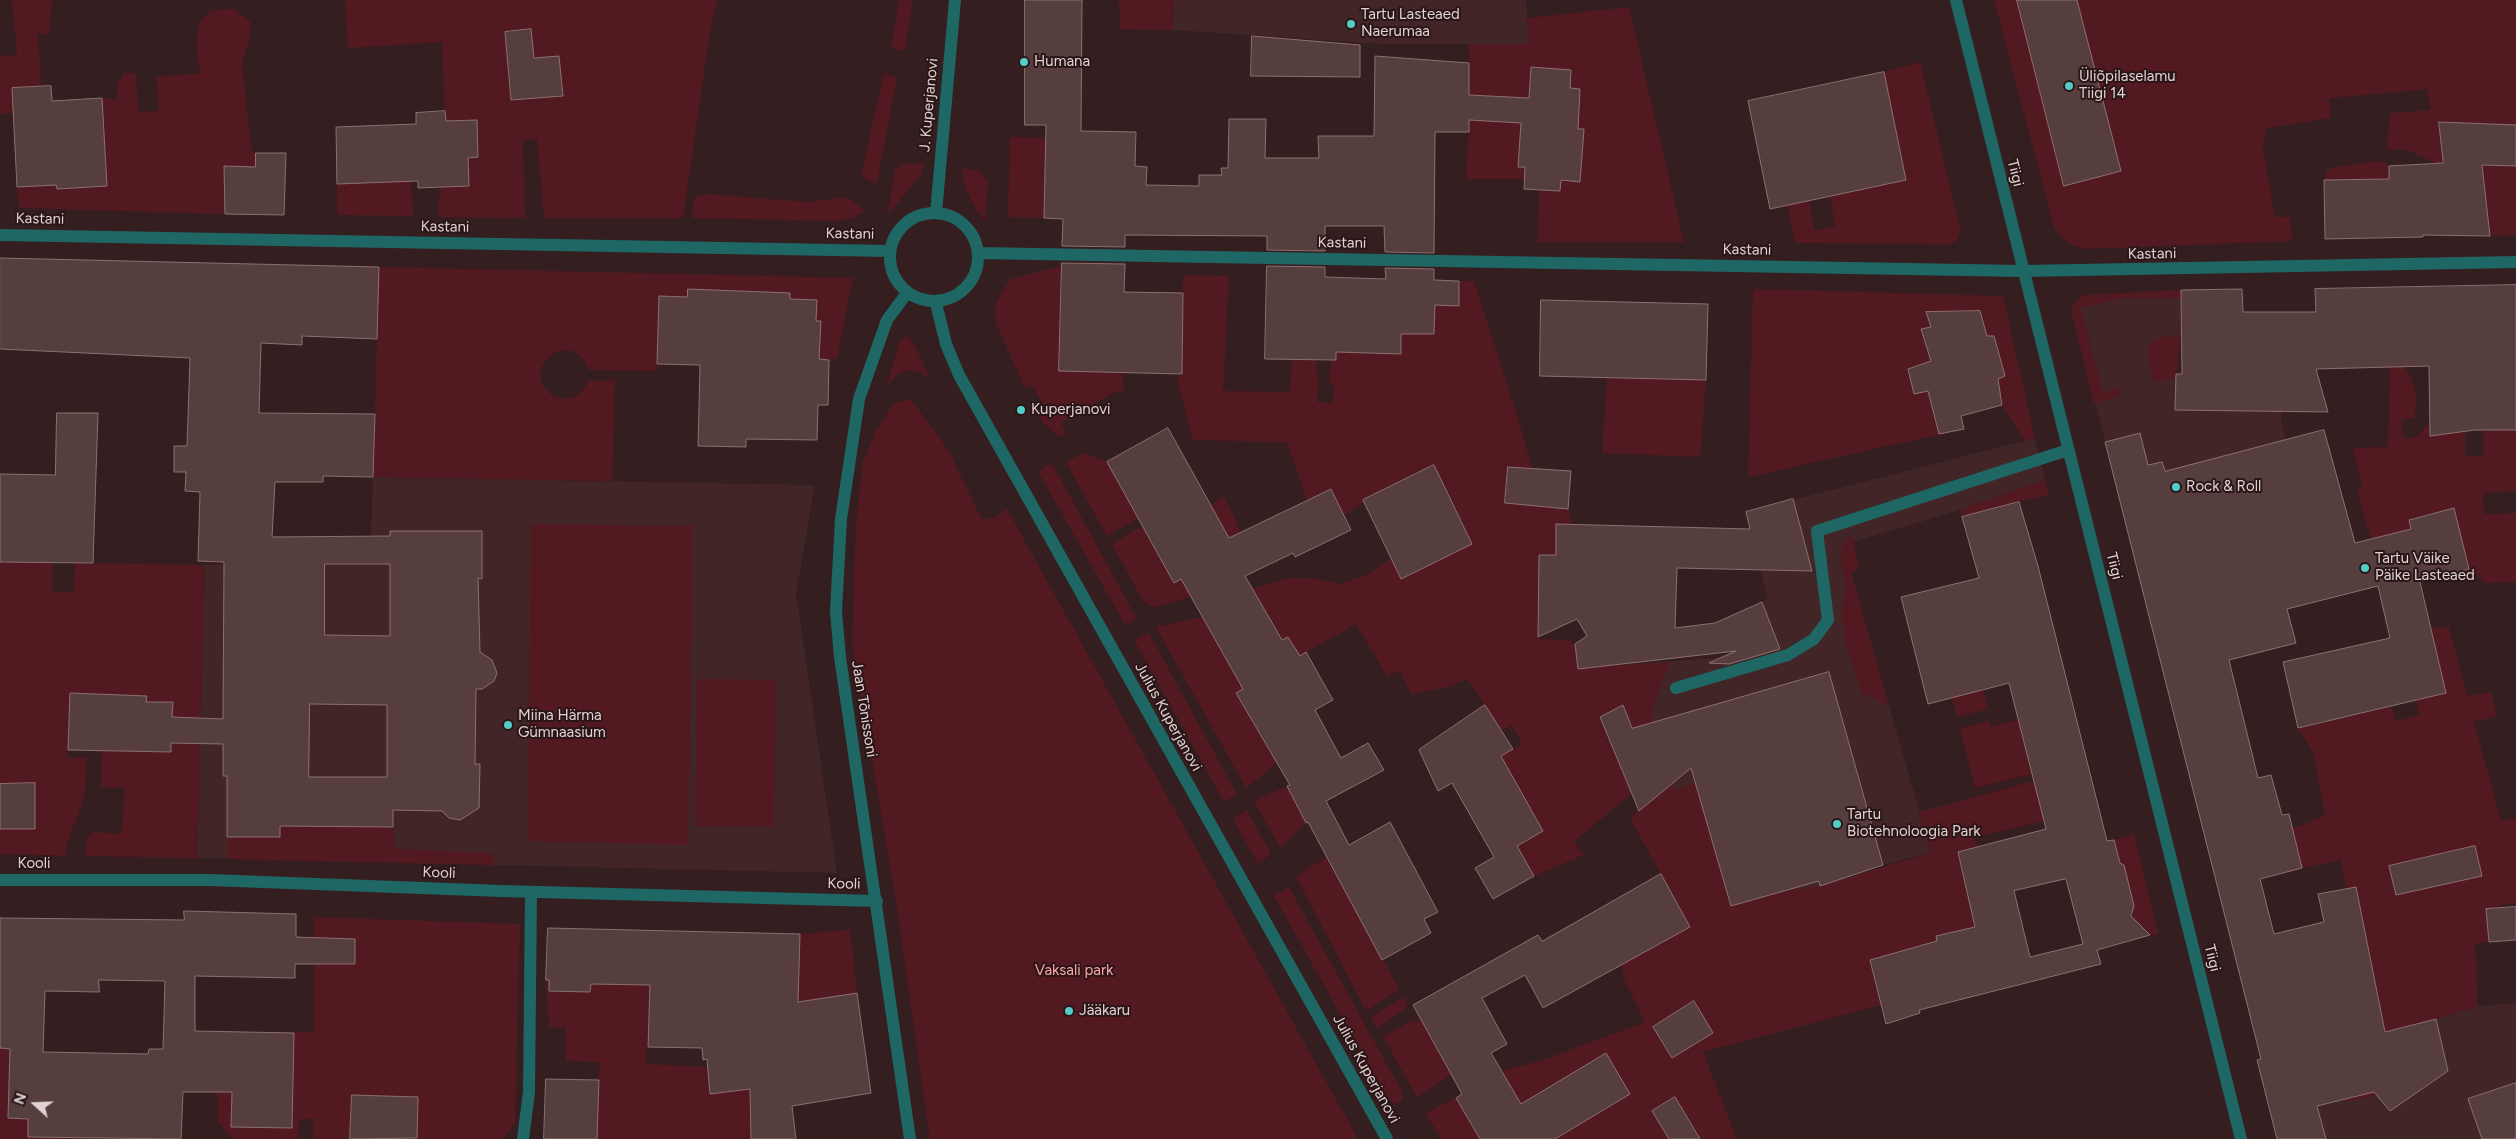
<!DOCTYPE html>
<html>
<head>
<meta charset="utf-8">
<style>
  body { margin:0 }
  #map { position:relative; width:2516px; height:1139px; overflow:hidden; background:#341e20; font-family:Figtree,sans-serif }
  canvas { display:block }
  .north { position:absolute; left:10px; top:1079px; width:50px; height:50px; -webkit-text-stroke:4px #2a1517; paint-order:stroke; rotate:290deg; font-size:14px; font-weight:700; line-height:20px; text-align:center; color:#e1d2d2 }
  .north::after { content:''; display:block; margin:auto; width:18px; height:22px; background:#e1d2d2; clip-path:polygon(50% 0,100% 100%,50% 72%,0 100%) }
</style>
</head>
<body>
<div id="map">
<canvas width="2516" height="1139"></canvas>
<div class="north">N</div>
</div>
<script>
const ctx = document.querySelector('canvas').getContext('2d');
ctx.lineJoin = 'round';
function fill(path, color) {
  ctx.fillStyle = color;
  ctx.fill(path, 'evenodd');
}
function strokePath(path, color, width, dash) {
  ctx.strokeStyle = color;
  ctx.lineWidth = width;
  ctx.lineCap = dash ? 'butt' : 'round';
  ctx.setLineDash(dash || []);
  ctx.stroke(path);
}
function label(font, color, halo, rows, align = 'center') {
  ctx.font = font + ' Figtree,sans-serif';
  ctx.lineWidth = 4;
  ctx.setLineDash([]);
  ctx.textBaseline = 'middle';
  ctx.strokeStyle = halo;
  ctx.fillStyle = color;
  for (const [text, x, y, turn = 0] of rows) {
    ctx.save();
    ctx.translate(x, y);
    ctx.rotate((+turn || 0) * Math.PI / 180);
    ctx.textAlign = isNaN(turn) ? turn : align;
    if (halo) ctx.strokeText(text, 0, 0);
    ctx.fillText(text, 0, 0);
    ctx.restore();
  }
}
fill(new Path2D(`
  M 1174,0 L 1526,0 L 1529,44 L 1380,44 L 1173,30 Z
  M 2181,290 L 2181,334 L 2176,374 L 2282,376 L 2281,422 L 2307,515 L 2145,596 L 2072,313 L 2073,305 L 2084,295 Z
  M 2035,438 L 2045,480 L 1960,510 L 1853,542 L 1859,569 L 1851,573 L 1931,852 L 1883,865 L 1700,925 L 1659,794 L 1609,666 L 1716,658 L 1775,636 L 1762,602 L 1768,599 L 1746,512 Z
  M 373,477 L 815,485 L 796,593 L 837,873 L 197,858 L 205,565 L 370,564 Z
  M 2516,1003 L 2516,1139 L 2326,1139 L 2317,1106 L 2376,1094 L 2390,1111 L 2448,1071 L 2436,1019 L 2478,1006 Z`), '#422527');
fill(new Path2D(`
  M 12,0 L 52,0 L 49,34 L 38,34 L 41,87 L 14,113 L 0,114 L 0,56 L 17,55 Z
  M 345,0 L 717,0 L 709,38 L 683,218 L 544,218 L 537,139 L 523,141 L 525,218 L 438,217 L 445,111 L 442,42 L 348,48 ZM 531,29 L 535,98 L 511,100 L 505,32 Z
  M 899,0 L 913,0 L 905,51 L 891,48 Z
  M 1119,0 L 1174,0 L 1173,30 L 1120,29 Z
  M 1994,0 L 2516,0 L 2516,235 L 2490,236 L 2486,207 L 2471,206 L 2490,124 L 2439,122 L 2451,235 L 2432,236 C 2437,211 2438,188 2434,162 L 2406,150 L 2387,149 L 2390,113 L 2430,110 L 2428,89 L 2329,98 L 2331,118 L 2266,128 L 2263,147 L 2275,217 L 2290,217 L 2292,241 L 2088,249 C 2074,247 2061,240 2054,227 Z
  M 1629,7 L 1684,242 L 1538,242 L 1539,179 L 1466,179 L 1469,132 L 1469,44 L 1529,44 L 1528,18 Z
  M 234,9 L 250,21 L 250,36 L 242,63 L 251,149 L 256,153 L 255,167 L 224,167 L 225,214 L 19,208 L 17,187 L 56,185 L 57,189 L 107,186 L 102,98 L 117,100 L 117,85 L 124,73 L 136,73 L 138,112 L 158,111 L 157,77 L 200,73 C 197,50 190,24 212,10 Z
  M 1920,62 L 1961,231 L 1957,240 L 1951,244 L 1795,243 L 1785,192 L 1807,189 L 1814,230 L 1835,227 L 1830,196 L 1906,180 L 1884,72 Z
  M 884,73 L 897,78 L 877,184 L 864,178 L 862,171 Z
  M 1010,137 L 1046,138 L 1044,218 L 1008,217 Z
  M 2378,161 L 2389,166 L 2389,179 L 2324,180 L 2327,170 L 2335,167 Z
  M 912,163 L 925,164 L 920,176 L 888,214 L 895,170 L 903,164 Z
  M 962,168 L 980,171 L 988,181 L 985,221 C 972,205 964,189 962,168 Z
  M 411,181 L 413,216 L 337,215 L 337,184 Z
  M 706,194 L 806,202 L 848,197 L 865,211 L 857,216 L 840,221 L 692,218 L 693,203 L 696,196 Z
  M 1061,266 L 1059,371 L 1122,372 L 1124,391 L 1113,393 L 1061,423 L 1066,433 L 1059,437 L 1042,422 L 1039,414 L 1045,408 L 1033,386 L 1025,388 L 995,321 L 996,303 L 1010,279 Z
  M 379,267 L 853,278 L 837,359 L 819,359 L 821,321 L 816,321 L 817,300 L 790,299 L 790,293 L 688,289 L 687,297 L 659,296 L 657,371 L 589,370 C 572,326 521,366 548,392 C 553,396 559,399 566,399 C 577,398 584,390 589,381 L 615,380 L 612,481 L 373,477 Z
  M 1183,275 L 1229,276 L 1223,391 L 1290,392 L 1292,359 L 1317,359 L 1316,373 L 1319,374 L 1317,402 L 1332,403 L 1334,384 L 1329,383 L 1332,348 L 1400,353 L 1401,334 L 1434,334 L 1435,305 L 1459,306 L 1459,281 L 1474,281 L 1520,425 L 1532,469 L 1529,504 L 1569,507 L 1572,536 L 1556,536 L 1556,555 L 1539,555 L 1538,639 L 1570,640 L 1575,645 L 1578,668 L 1670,662 L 1654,701 L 1651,723 L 1675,790 L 1695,782 L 1731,906 L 1788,890 L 1820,886 L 1930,853 L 1919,812 L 2034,781 L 2045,821 L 1975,837 L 1985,883 L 1966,887 L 1979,941 L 1927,985 L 1932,1007 L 1886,1024 L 1881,1005 L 1703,1052 L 1737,1139 L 1540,1139 L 1501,1071 L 1540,1061 L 1645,1022 L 1624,979 L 1622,963 L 1690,927 L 1630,818 L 1659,794 L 1623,706 L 1600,717 L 1627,783 L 1641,786 L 1574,841 L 1584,855 L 1534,876 L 1517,846 L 1543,831 L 1501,756 L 1522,744 L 1512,725 L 1501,731 L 1468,679 L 1448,687 L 1411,694 L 1400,670 L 1387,676 L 1356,624 L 1300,656 L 1288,637 L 1272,646 L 1252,589 L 1288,578 L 1317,579 L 1340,584 L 1366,575 L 1391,559 L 1401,578 L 1472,544 L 1434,466 L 1380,492 L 1344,515 L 1331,489 L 1307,501 L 1287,442 L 1193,440 L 1177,379 L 1182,375 Z
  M 1753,289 L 2003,296 L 2035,438 L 2025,441 L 2002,405 L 1961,416 L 1964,429 L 1748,477 Z
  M 2181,290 L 2181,298 L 2123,298 L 2081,308 L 2103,392 L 2123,387 L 2118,397 L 2094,403 L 2072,313 C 2073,304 2076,300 2084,295 Z
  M 2181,334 L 2176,379 L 2154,382 L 2147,352 L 2151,343 L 2159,338 Z
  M 905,336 L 912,340 L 930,379 C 910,363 894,371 885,393 L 899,343 Z
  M 2399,360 C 2414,378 2419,395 2414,418 L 2401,420 L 2404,439 L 2417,437 L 2429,423 L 2465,423 L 2465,456 L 2483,457 L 2484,430 L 2516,430 L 2516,491 L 2483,493 L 2484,514 L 2516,513 L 2516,582 L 2486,583 L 2469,569 L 2454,508 L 2409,520 L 2411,529 L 2371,539 L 2358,493 L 2362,483 L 2353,448 L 2388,447 L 2390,362 Z
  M 1607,378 L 1706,380 L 1700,457 L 1602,453 Z
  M 908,399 L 913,402 L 949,451 L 982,520 L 995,517 L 1007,509 L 1358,1139 L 930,1139 L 897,908 L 852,642 L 856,521 L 863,461 L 876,431 L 889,410 L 895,403 Z
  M 1083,453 L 1107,462 L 1138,518 L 1107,536 L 1066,462 Z
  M 1051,464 L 1055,469 L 1137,619 L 1125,625 L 1038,471 Z
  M 2045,480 L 2049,494 L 1962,517 L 1960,510 Z
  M 54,484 L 52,592 L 74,592 L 75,563 L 205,565 L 197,858 L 85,856 L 88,836 L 95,832 L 120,834 L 122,831 L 125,788 L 101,787 L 102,701 L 70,693 L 67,757 L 86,758 C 86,774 86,789 82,804 C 76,822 67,838 65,856 L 0,854 L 0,491 Z
  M 1224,496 L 1246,543 L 1235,549 L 1211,505 Z
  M 531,524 L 693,526 L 688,845 L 528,841 Z
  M 1142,526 L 1174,583 L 1227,553 L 1240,579 L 1169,604 L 1154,607 L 1143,601 L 1112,544 Z
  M 1852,534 L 1859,569 L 1851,573 L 1888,705 L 1862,694 C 1854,669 1843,642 1842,615 C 1841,606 1846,597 1846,589 C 1844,568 1833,551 1852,534 Z
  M 1202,617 L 1243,689 L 1236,693 L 1277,763 L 1246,788 L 1156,627 Z
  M 2449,627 L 2467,696 L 2491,692 L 2497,716 L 2474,722 L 2501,821 L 2516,818 L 2516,903 L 2500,905 L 2487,921 L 2489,942 L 2475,944 L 2478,1006 L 2436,1019 L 2363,1037 L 2368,1055 L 2421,1043 L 2425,1062 L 2377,1096 L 2344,1101 L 2339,1076 L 2361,1070 L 2348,1017 L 2381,1010 L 2361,913 L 2351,915 L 2341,860 L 2302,868 L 2292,829 L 2325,816 L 2314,754 L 2298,728 L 2392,707 L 2396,721 L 2419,715 L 2416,700 L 2446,693 L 2431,628 Z
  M 1149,633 L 1237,794 L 1224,802 L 1134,640 Z
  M 697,679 L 775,680 L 774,826 L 696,826 Z
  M 1983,690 L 1988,709 L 1957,717 L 1952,698 Z
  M 2018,720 L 2032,774 L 1975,788 L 1960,728 L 1990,721 L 1991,727 Z
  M 1287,786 L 1306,823 L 1280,848 L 1254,801 Z
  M 1247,810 L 1271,854 L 1258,864 L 1233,819 Z
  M 280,826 L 393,827 L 394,849 L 493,853 L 494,865 L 227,859 L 227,837 L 280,837 Z
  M 2134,834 L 2158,934 L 2139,937 L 2114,840 Z
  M 1327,857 L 1399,989 L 1366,1011 L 1296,876 Z
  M 1289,887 L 1401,1090 L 1403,1097 L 1401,1101 L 1395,1104 L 1388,1099 L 1274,896 Z
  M 314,917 L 520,924 L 515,1122 L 504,1139 L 313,1139 L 313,1119 L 299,1119 L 298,1139 L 232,1139 L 218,1121 L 217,1068 L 225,1033 L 314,1032 Z
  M 850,930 L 857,993 L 798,1002 L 800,934 Z
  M 651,969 L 646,1064 L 708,1067 L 711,1093 L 750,1089 L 751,1139 L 544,1139 L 598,1080 L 600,1063 L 566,1060 L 566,1028 L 549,1027 L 546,980 L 564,981 Z
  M 1404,997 L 1408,1007 L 1377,1028 L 1371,1017 Z
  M 1414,1019 L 1417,1023 L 1421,1020 L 1451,1075 L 1417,1097 L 1383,1037 Z
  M 0,1048 L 10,1049 L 8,1118 L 28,1119 L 28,1137 L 104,1139 L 0,1139 Z
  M 1456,1098 L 1480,1139 L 1441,1139 L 1426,1113 Z`), '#531921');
const building = new Path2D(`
  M 1025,0 L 1082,0 L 1081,131 L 1136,132 L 1135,166 L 1147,167 L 1146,185 L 1199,186 L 1199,175 L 1222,175 L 1221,168 L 1228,168 L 1229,119 L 1266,119 L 1265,158 L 1319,158 L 1318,136 L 1374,136 L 1375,56 L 1469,63 L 1469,95 L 1529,98 L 1531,67 L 1571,70 L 1570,88 L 1580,89 L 1578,129 L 1584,129 L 1580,182 L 1561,180 L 1560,191 L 1524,189 L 1525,167 L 1518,167 L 1521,123 L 1469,120 L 1469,132 L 1435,132 L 1434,253 L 1385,252 L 1384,226 L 1325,226 L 1325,251 L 1267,250 L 1267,236 L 1125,235 L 1125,247 L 1062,246 L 1063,219 L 1044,218 L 1046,125 L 1025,125 Z
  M 2017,0 L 2077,0 L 2121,171 L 2064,186 Z
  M 531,29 L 534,58 L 559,56 L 563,96 L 511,100 L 505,32 Z
  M 1252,36 L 1360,45 L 1360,77 L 1251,76 Z
  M 1884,72 L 1906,180 L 1770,209 L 1748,101 Z
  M 51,86 L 52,101 L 102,98 L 107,186 L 57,189 L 56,185 L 17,187 L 12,88 Z
  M 445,111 L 446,121 L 477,120 L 478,157 L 468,158 L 469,186 L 418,188 L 418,181 L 337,184 L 336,127 L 416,124 L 416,113 Z
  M 2439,122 L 2516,125 L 2516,166 L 2482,165 L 2490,236 L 2423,235 L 2423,237 L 2325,239 L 2324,180 L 2389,179 L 2389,166 L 2443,163 Z
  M 256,153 L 286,153 L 284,215 L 225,214 L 224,166 L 255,167 Z
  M 0,258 L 379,267 L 377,339 L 302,336 L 302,345 L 261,343 L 259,413 L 375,414 L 373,477 L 323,476 L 323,482 L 275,482 L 272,537 L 390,536 L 390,531 L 482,531 L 482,579 L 478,578 L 480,652 L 492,660 L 497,673 L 494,681 L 482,689 L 476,689 L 475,764 L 480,764 L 479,808 L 460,820 L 449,818 L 442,811 L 393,810 L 393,827 L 280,826 L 280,837 L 227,837 L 227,776 L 223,776 L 223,744 L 171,743 L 171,752 L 68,750 L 70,693 L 147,696 L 146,702 L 173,702 L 172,717 L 223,719 L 224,562 L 198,561 L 200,492 L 185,491 L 186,472 L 174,472 L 174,446 L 187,446 L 190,358 L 0,349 ZM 325,564 L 390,564 L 390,636 L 325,635 ZM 310,704 L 387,705 L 387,777 L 309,777 Z
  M 1062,263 L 1125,264 L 1124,292 L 1183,293 L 1182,374 L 1059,371 Z
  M 1267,266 L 1325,267 L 1325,277 L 1386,279 L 1385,268 L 1434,269 L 1434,280 L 1459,281 L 1459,306 L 1435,305 L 1434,334 L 1401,334 L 1401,354 L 1336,352 L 1336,360 L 1265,359 Z
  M 2516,285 L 2516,430 L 2475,430 L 2430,436 L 2429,366 L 2316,369 L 2328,412 L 2175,410 L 2176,374 L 2182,374 L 2181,290 L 2242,289 L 2243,312 L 2316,312 L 2315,289 Z
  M 688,289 L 790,293 L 790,299 L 817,300 L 816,321 L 821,321 L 819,359 L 829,360 L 828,405 L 818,405 L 817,440 L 746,439 L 746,447 L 698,446 L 700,365 L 657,364 L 659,296 L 687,297 Z
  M 1541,300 L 1708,304 L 1706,380 L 1540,376 Z
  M 1980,311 L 1987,336 L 1994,336 L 2005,376 L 1998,379 L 2002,405 L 1961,416 L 1964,429 L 1939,434 L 1928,391 L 1914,394 L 1908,369 L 1931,361 L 1921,329 L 1931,327 L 1926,312 Z
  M 57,413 L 98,413 L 93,563 L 0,562 L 0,474 L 55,475 Z
  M 1168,428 L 1229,538 L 1331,489 L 1351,530 L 1295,557 L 1293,553 L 1245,576 L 1282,640 L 1288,637 L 1300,656 L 1306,652 L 1333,700 L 1315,710 L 1341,758 L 1368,743 L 1384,770 L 1326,801 L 1349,845 L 1390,822 L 1438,912 L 1424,919 L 1431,933 L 1382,960 L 1308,822 L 1306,823 L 1287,786 L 1290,785 L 1236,693 L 1243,689 L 1181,579 L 1174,583 L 1107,462 Z
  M 2324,430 L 2355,543 L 2411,529 L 2409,520 L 2454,508 L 2469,569 L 2420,582 L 2446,693 L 2298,728 L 2283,662 L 2390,638 L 2378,586 L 2287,609 L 2296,643 L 2229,660 L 2258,778 L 2271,775 L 2282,815 L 2289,814 L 2302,868 L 2260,879 L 2274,934 L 2324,922 L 2318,894 L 2356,887 L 2385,1032 L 2436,1019 L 2448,1071 L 2390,1111 L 2374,1092 L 2317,1106 L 2326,1139 L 2277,1139 L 2257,1060 L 2261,1059 L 2105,442 L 2140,433 L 2148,465 L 2162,462 L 2165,471 Z
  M 1434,465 L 1472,544 L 1401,579 L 1363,500 Z
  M 1508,467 L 1571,471 L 1568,509 L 1505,503 Z
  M 1793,499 L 1812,571 L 1677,568 L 1675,628 L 1715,623 L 1762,602 L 1780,649 L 1729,664 L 1709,663 L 1736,651 L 1578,669 L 1575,644 L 1587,636 L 1577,619 L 1538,637 L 1539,555 L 1556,555 L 1556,524 L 1750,529 L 1746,512 Z
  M 2019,502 L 2038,566 L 2107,841 L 2114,840 L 2120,863 L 2124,865 L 2134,906 L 2131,916 L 2150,935 L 2097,950 L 2101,964 L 1919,1010 L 1920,1013 L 1886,1024 L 1870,960 L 1937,941 L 1936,936 L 1975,927 L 1958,852 L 2046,829 L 2009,683 L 1928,704 L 1901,597 L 1979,578 L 1962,517 ZM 2066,879 L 2083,944 L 2030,957 L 2014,891 Z
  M 1829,672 L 1883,865 L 1820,886 L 1819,881 L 1731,906 L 1691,768 L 1639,811 L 1600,717 L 1623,705 L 1632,728 Z
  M 1485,705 L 1513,749 L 1501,756 L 1543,831 L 1517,846 L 1534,876 L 1493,899 L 1475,868 L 1494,857 L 1452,783 L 1438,791 L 1419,750 Z
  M 35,783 L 35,829 L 0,829 L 0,784 Z
  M 2475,846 L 2482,876 L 2396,895 L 2389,866 Z
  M 1661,874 L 1690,927 L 1543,1008 L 1525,975 L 1482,998 L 1507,1044 L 1491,1053 L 1521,1104 L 1606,1053 L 1630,1094 L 1555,1139 L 1480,1139 L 1456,1098 L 1462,1094 L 1413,1005 L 1538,935 L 1542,941 Z
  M 2516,907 L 2516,940 L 2489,942 L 2486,909 Z
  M 184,911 L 296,914 L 296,937 L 355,939 L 355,964 L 295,964 L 295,978 L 195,976 L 195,1031 L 294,1033 L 292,1128 L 231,1127 L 232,1092 L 183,1092 L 181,1139 L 28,1137 L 28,1119 L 8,1118 L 10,1049 L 0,1048 L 0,918 L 184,920 ZM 99,980 L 165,981 L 163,1049 L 149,1049 L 148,1054 L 43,1052 L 45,991 L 99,992 Z
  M 548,928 L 800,934 L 798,1002 L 857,993 L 871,1093 L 792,1106 L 796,1139 L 751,1139 L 750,1089 L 710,1094 L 707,1059 L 703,1060 L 702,1048 L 648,1047 L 650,985 L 591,984 L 590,992 L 549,991 L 549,980 L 546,980 Z
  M 1694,1001 L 1713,1033 L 1672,1058 L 1653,1027 Z
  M 546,1079 L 599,1080 L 597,1139 L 544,1139 Z
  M 2516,1083 L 2516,1139 L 2482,1139 L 2468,1099 Z
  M 352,1095 L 418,1097 L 417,1138 L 350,1139 Z
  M 1675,1097 L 1700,1139 L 1669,1139 L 1652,1111 Z`);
fill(building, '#563e3f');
strokePath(building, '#8b7071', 1);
strokePath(new Path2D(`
  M 1956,0 L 2241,1139
  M890 257a44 44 0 1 1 88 0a44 44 0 1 1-88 0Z
  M 936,213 L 955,0
  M 0,235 L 889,251
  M 978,253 L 2023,271 L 2516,262
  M 907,293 L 887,320 L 859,399 L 841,519 L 836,611 L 840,657 L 910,1139
  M 936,303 L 946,344 L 959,375 L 1387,1139
  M 1676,688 L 1788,655 L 1814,639 L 1828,620 L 1817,531 L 2068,450
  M 0,880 L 210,880 L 501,891 L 877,901
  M 523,1139 L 529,1092 L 531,892`), '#1e6764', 12);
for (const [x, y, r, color] of [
  [1351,24,5,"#54cdc7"],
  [1024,62,5,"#54cdc7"],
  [2069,86,5,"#54cdc7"],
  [1021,410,5,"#54cdc7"],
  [2176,487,5,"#54cdc7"],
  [2365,568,5,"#54cdc7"],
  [508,725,5,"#54cdc7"],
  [1837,824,5,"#54cdc7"],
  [1069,1011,5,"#54cdc7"]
]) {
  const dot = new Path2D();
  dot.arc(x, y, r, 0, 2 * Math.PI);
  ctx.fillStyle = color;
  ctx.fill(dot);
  strokePath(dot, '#2a1517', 2);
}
label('15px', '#e1d2d2', '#2a1517', [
  ["Tartu Lasteaed",1361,15],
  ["Naerumaa",1361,32],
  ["Humana",1034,62],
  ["Üliõpilaselamu",2079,77],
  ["Tiigi 14",2079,94],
  ["Kuperjanovi",1031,410],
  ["Rock & Roll",2186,487],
  ["Tartu Väike",2375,559],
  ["Päike Lasteaed",2375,576],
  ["Miina Härma",518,716],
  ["Gümnaasium",518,733],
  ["Tartu",1847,815],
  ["Biotehnoloogia Park",1847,832],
  ["Jääkaru",1079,1011]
], 'left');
label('15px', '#e1d2d2', '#2a1517', [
  ["J. Kuperjanovi",929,105,-85],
  ["Tiigi",2015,173,76],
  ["Kastani",40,219,1],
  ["Kastani",445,227,1],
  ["Kastani",850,234,1],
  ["Kastani",1342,243,1],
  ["Kastani",1747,250,1],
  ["Kastani",2152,254,-1],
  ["Tiigi",2114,566,76],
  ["Jaan Tõnissoni",864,709,81],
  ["Julius Kuperjanovi",1168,717,61],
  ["Kooli",34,864],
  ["Kooli",439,873,2],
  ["Kooli",844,884,1],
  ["Tiigi",2212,958,76],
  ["Julius Kuperjanovi",1366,1069,61]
]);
label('15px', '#faa6ab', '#2a1517', [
  ["Vaksali park",1074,971]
]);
</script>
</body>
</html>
